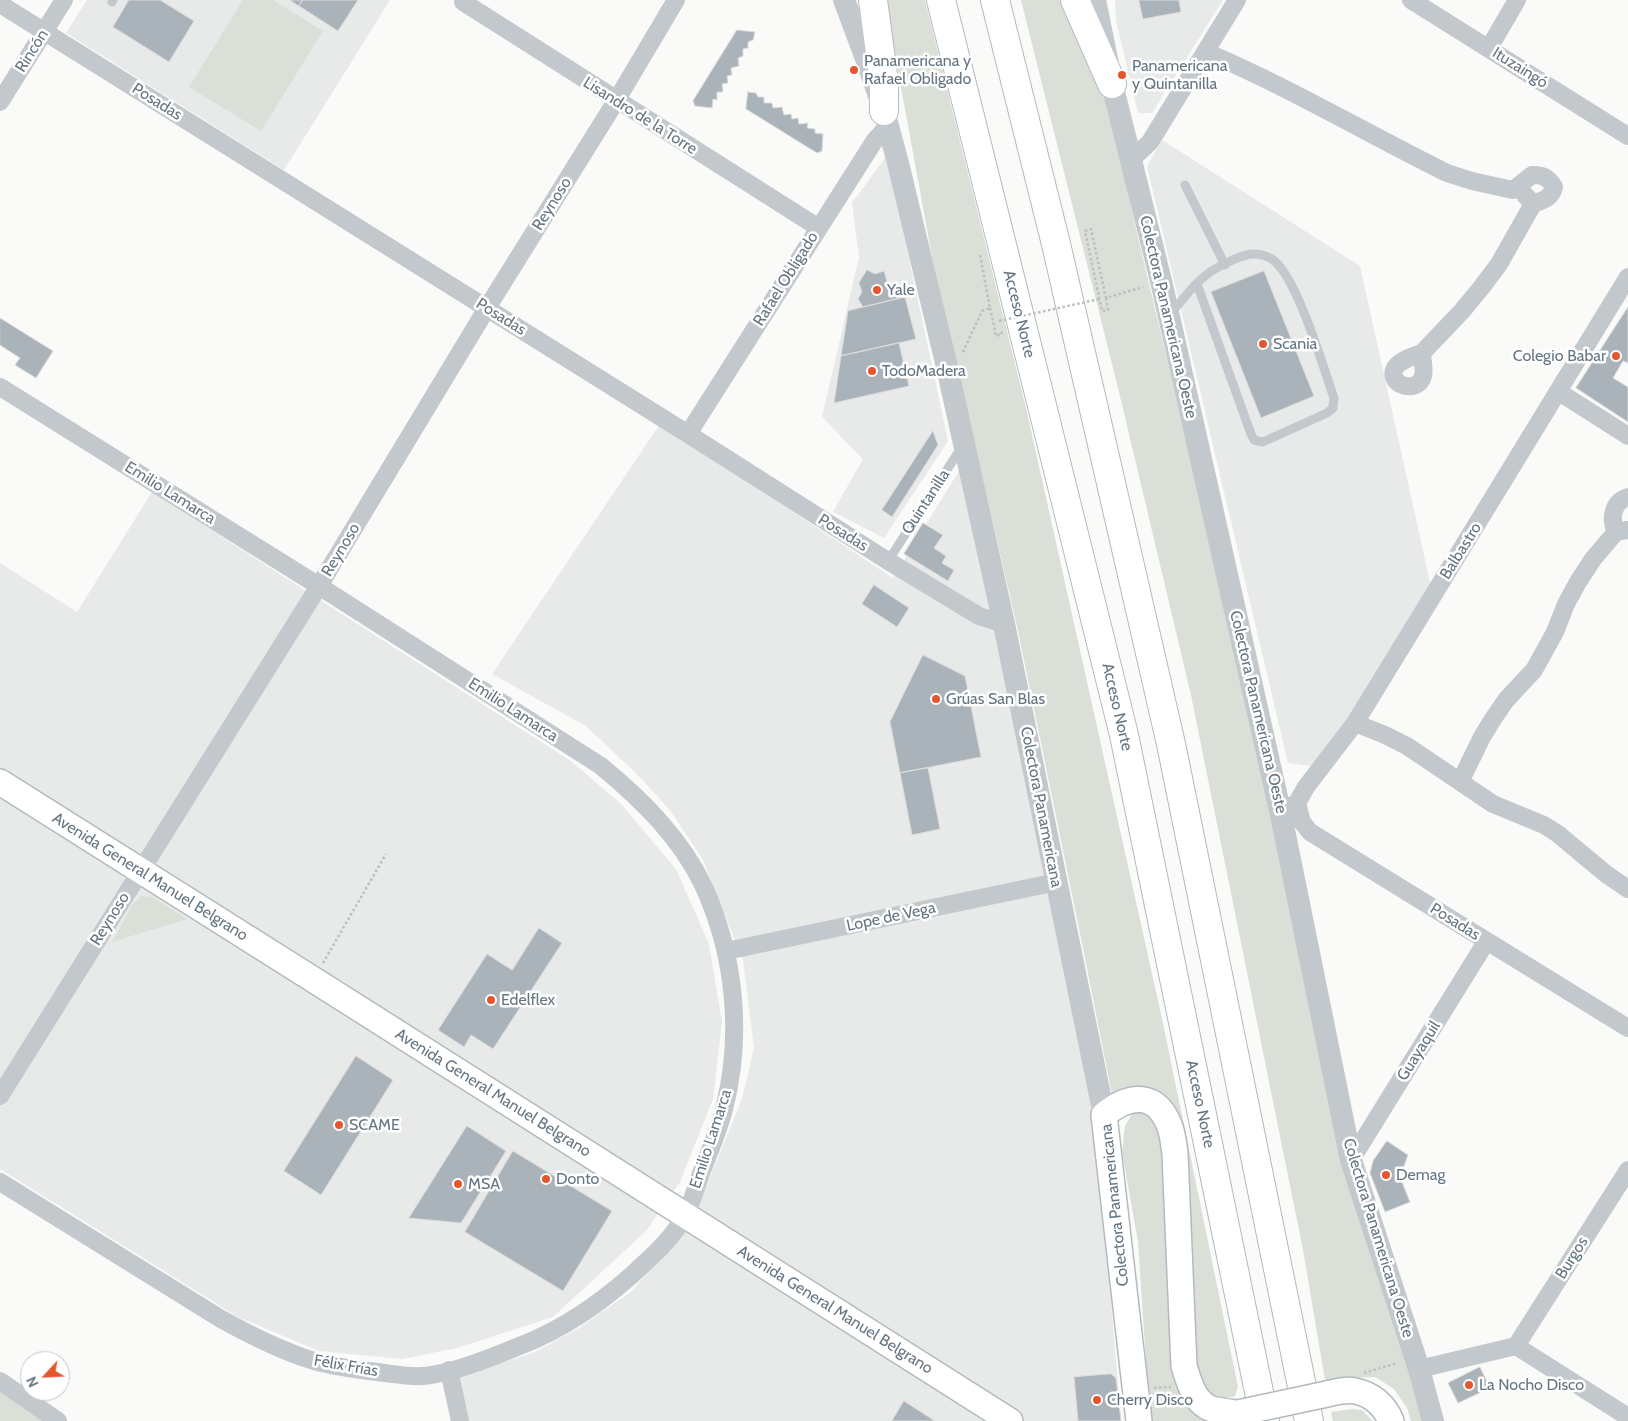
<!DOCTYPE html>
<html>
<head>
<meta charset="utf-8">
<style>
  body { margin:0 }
  #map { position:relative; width:1628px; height:1421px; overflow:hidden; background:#fafaf8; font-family:Cabin,sans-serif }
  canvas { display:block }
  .north { position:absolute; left:20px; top:1351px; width:50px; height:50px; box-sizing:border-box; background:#fff; border:1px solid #c1c8cd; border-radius:50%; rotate:245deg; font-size:14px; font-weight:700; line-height:20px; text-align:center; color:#657683 }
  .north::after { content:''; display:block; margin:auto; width:18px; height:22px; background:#e4572e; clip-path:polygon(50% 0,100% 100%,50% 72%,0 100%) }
</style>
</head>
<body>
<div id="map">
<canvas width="1628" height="1421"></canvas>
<div class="north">N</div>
</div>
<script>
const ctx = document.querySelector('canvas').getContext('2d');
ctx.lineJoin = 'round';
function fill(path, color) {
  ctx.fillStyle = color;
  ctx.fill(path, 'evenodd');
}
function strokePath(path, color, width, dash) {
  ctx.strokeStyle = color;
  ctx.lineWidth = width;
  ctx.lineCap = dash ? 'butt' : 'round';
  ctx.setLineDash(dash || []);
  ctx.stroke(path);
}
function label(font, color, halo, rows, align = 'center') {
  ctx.font = font + ' Cabin,sans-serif';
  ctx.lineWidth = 5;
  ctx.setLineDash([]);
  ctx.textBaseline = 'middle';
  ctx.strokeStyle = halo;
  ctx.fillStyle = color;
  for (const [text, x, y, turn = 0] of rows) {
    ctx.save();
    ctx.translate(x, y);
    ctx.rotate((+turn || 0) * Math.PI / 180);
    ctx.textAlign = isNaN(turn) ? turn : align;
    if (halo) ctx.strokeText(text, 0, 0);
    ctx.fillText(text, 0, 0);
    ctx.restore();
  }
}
fill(new Path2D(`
  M 87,0 L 390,0 L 284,170 L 66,33 Z
  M 1115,0 L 1223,0 L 1152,113 L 1138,113 L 1116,21 Z
  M 1162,140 L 1360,266 L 1432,591 L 1353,722 L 1311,766 L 1288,763 L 1147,166 Z
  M 887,155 L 948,441 L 884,538 L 833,512 L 863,459 L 822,417 L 859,257 L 852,203 Z
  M 660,424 L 893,578 L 962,466 L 1094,1097 L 1121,1421 L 467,1421 L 458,1376 L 533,1353 L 579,1328 L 632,1291 L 676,1240 L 698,1206 L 742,1099 L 754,1048 L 743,960 L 703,860 L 670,810 L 639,776 L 586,726 L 492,674 Z
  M 152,492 L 571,761 L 621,804 L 676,869 L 709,944 L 722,1022 L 713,1099 L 680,1182 L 646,1231 L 553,1317 L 457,1348 L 402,1359 L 319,1351 L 238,1317 L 0,1169 L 0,563 L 77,612 Z`), '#e8e9e9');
fill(new Path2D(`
  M 243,0 L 273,0 L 323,31 L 261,131 L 189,87 Z
  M 885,0 L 925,0 L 1026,408 L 1161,1014 L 1238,1387 L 1235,1396 C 1218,1402 1203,1390 1196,1375 C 1190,1364 1189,1325 1187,1311 C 1178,1238 1165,1165 1154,1092 C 1135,1086 1129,1086 1112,1095 L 1083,948 L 1018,631 L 933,262 Z
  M 1021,0 L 1063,0 L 1093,64 L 1114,123 L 1134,220 L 1287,866 L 1426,1421 L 1411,1421 L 1407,1408 L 1394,1389 L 1375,1377 L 1325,1380 L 1303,1250 L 1191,695 L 1119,392 Z
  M 141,896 L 152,897 L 187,919 L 112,942 L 133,904 Z
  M 1140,1111 L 1154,1116 L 1166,1153 L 1172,1363 L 1210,1421 L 1150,1421 L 1138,1242 L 1122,1152 L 1125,1126 L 1132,1114 Z
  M 0,1381 L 58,1421 L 0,1421 Z
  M 1352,1409 L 1362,1410 L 1373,1421 L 1333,1421 L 1331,1412 Z`), '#dadfd7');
const building = new Path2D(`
  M 129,0 L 160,0 L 194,21 L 169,62 L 113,27 Z
  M 290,0 L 303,0 L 299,6 Z
  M 303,0 L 358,0 L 338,31 L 299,6 Z
  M 1139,0 L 1179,0 L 1181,12 L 1143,19 Z
  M 737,30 L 755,32 L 753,40 L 748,42 L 748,48 L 743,49 L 743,56 L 738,58 L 739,66 L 731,68 L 732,75 L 727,76 L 728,83 L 722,84 L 723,92 L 717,92 L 717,100 L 713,99 L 712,108 L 695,106 L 693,101 Z
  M 748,92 L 756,93 L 758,97 L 764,97 L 764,103 L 772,103 L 773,108 L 782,107 L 784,115 L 791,114 L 792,119 L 798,118 L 799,124 L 808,123 L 807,128 L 815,129 L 815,133 L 823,134 L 822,151 L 817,153 L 746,109 Z
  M 867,270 L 875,274 L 884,271 L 889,288 L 905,297 L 863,307 L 858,299 L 862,292 L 859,283 Z
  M 1264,271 L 1314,396 L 1261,418 L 1211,292 Z
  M 905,297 L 916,339 L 841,356 L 848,311 Z
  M 1628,307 L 1628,363 L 1623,361 L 1613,378 L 1628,387 L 1628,422 L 1576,388 Z
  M 0,318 L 53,351 L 36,378 L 15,365 L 20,358 L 0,345 Z
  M 899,343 L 909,386 L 834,403 L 841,356 Z
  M 933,431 L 938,445 L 892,517 L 882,510 Z
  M 923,523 L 943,535 L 934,548 L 946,556 L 942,563 L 954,570 L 948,581 L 904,554 Z
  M 874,585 L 909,608 L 897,627 L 862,604 Z
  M 923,655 L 965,676 L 981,757 L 900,773 L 890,722 Z
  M 928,768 L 940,829 L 912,835 L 900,773 Z
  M 539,928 L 562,943 L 493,1049 L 471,1035 L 464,1047 L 438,1030 L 487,954 L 512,970 Z
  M 356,1056 L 393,1080 L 321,1195 L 284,1171 Z
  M 467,1126 L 506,1151 L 461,1223 L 409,1218 Z
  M 1387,1141 L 1408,1155 L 1400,1177 L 1410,1202 L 1385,1212 L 1370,1173 L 1373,1161 Z
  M 513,1151 L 612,1211 L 563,1291 L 465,1232 Z
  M 1480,1367 L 1490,1388 L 1458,1403 L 1448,1383 Z
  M 1111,1374 L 1116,1378 L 1121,1421 L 1078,1421 L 1074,1377 Z
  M 904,1401 L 935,1421 L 892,1421 Z`);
fill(building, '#aab3b9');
strokePath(building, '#dcdcda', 1);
const secondary = new Path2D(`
  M 0,782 L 314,980 L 1010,1421
  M 1327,1394 C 1336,1392 1346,1389 1355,1391 C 1372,1394 1385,1406 1391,1421
  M 1139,1421 L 1104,1115 C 1130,1093 1157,1092 1170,1127 C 1173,1136 1174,1146 1175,1154 L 1184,1366 C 1189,1382 1194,1403 1212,1409 C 1220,1411 1228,1412 1236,1413`);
const motorway = new Path2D(`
  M 873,0 L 884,82 L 884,111
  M 941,0 L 1124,735 L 1265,1421
  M 995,0 L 1056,244 L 1171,744 L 1309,1421
  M 1075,0 L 1112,84`);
strokePath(secondary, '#b3babf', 28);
strokePath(motorway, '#b4b9bd', 30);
strokePath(new Path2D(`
  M 1106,298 L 1108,310 L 1102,311 L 1085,231 L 1091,229 L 1106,298 L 1143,287
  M 990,308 L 996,336 L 1002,334 L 1001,332
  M 963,352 L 982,311 L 990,308 L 980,255 L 982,254
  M 323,963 L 386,854
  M 1364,1373 L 1397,1363
  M 1154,1388 L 1171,1387`), '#bbbfc2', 2.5, [2.5, 2.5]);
strokePath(new Path2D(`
  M 112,2 L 113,0
  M 1185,185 L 1225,265
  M 1171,313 C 1182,301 1192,286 1205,276 C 1214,268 1242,254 1253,254 C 1259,254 1267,256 1272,259 C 1297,276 1323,367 1334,398 L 1333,408 L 1327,413 L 1263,442 L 1254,440 L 1251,434 L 1197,284
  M 888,561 L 961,448`), '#c3c8cc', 9);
strokePath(new Path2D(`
  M 1411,0 L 1628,136
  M 463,2 L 819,228
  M 0,4 L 688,434 L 888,561 L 979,616 L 1004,624
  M 1489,48 L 1517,0
  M 1206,52 C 1289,87 1366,133 1447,173 L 1472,181 L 1513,190 L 1532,175 C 1543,175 1548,177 1554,187 C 1551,199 1543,200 1533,204
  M 0,102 L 64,0
  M 1131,160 L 1150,142 L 1237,0
  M 1422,353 L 1462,311 L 1481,288 L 1499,264 L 1533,204 L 1525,195
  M 1422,353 C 1422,360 1425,370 1423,376 C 1418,395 1386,385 1395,368 C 1400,360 1414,356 1422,353 Z
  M 0,387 L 319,586 L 601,766 C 642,800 681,838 704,887 C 735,956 743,1035 724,1109 C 719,1129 711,1148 703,1168 C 697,1183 693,1201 685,1216 C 676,1232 662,1247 649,1259 C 610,1297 568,1328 517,1347 C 490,1358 451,1374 423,1376 C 408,1377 392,1374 377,1372 C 355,1369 332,1367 311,1360 C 279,1350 250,1335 221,1319 L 0,1182
  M 1559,392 L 1628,436
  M 688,434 L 819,228 L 875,140 L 888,126
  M 1628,530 L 1616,532 C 1610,519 1612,502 1628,497
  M 1355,723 L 1385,735 L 1407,746 L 1493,804 L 1544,825 L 1558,834 L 1606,874 L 1628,889
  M 1460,782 L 1482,737 L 1493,719 L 1506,700 L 1534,670 L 1555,632 L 1566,604 L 1578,582 L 1593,559 L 1616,532
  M 1297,803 L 1302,822 L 1310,832 L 1628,1028
  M 1279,812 L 1297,803 L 1306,787 L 1355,723 L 1628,277
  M 726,951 L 1057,882
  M 0,1096 L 319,586 L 487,308 L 616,101 L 676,0
  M 1351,1160 L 1486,942
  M 1516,1346 L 1628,1170
  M 1419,1369 L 1516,1346 L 1628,1417
  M 449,1370 L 460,1421
  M 0,1381 L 58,1421`), '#c3c8cc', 18);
strokePath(new Path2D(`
  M 844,0 L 868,64 L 884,111 L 898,163 L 947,367 L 1004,624 L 1104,1115
  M 1095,0 L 1112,84 L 1161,281 L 1281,815 L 1351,1160 L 1419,1369 L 1433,1421`), '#c3c8cc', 22);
strokePath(secondary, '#fff', 25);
strokePath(motorway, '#fff', 28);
const secondaryBridge = new Path2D(`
  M 1238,1413 L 1327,1394`);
strokePath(secondaryBridge, '#b3babf', 28, []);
strokePath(new Path2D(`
  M 999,321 L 1100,299`), '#bbbfc2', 2.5, [2.5, 2.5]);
strokePath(secondaryBridge, '#fff', 25);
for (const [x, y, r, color] of [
  [854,70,5,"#e4572e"],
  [1122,75,5,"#e4572e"],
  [877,290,5,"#e4572e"],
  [1263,344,5,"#e4572e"],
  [1616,356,5,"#e4572e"],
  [872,371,5,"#e4572e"],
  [936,699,5,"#e4572e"],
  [491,1000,5,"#e4572e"],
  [339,1125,5,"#e4572e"],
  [1386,1175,5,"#e4572e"],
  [546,1179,5,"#e4572e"],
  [458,1184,5,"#e4572e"],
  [1469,1385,5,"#e4572e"],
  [1097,1400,5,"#e4572e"]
]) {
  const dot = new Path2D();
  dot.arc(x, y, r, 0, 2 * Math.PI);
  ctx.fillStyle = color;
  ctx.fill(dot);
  strokePath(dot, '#fff', 2);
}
label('16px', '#657683', '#fff', [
  ["Rincón",32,51,-58],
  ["Ituzaingó",1520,68,32],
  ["Posadas",157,102,32],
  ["Lisandro de la Torre",640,116,32],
  ["Reynoso",552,204,-58],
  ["Rafael Obligado",786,279,-58],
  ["Acceso Norte",1019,314,76],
  ["Posadas",501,317,32],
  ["Colectora Panamericana Oeste",1168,317,77],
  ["Emilio Lamarca",170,493,32],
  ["Quintanilla",926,502,-57],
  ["Posadas",843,533,32],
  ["Reynoso",341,550,-59],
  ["Balbastro",1461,551,-58],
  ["Acceso Norte",1117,707,77],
  ["Emilio Lamarca",513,710,33],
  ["Colectora Panamericana Oeste",1258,712,77],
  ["Colectora Panamericana",1041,807,79],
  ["Avenida General Manuel Belgrano",150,877,32],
  ["Lope de Vega",891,917,-12],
  ["Reynoso",110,919,-58],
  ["Posadas",1455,922,32],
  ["Guayaquil",1419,1051,-58],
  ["Avenida General Manuel Belgrano",493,1093,32],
  ["Acceso Norte",1200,1104,78],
  ["Emilio Lamarca",711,1139,-72],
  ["Colectora Panamericana",1115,1205,-96],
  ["Colectora Panamericana Oeste",1378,1238,73],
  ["Burgos",1572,1258,-58],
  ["Avenida General Manuel Belgrano",835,1310,32],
  ["Félix Frías",346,1366,10]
]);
label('16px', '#657683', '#fff', [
  ["Panamericana y",864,61],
  ["Rafael Obligado",864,79],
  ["Panamericana",1132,66],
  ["y Quintanilla",1132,84],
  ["Yale",887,290],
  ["Scania",1273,344],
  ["Colegio Babar",1606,356,"right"],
  ["TodoMadera",882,371],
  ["Grúas San Blas",946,699],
  ["Edelflex",501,1000],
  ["SCAME",349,1125],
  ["Demag",1396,1175],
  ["Donto",556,1179],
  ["MSA",468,1184],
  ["La Nocho Disco",1479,1385],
  ["Cherry Disco",1107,1400]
], 'left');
</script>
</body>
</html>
